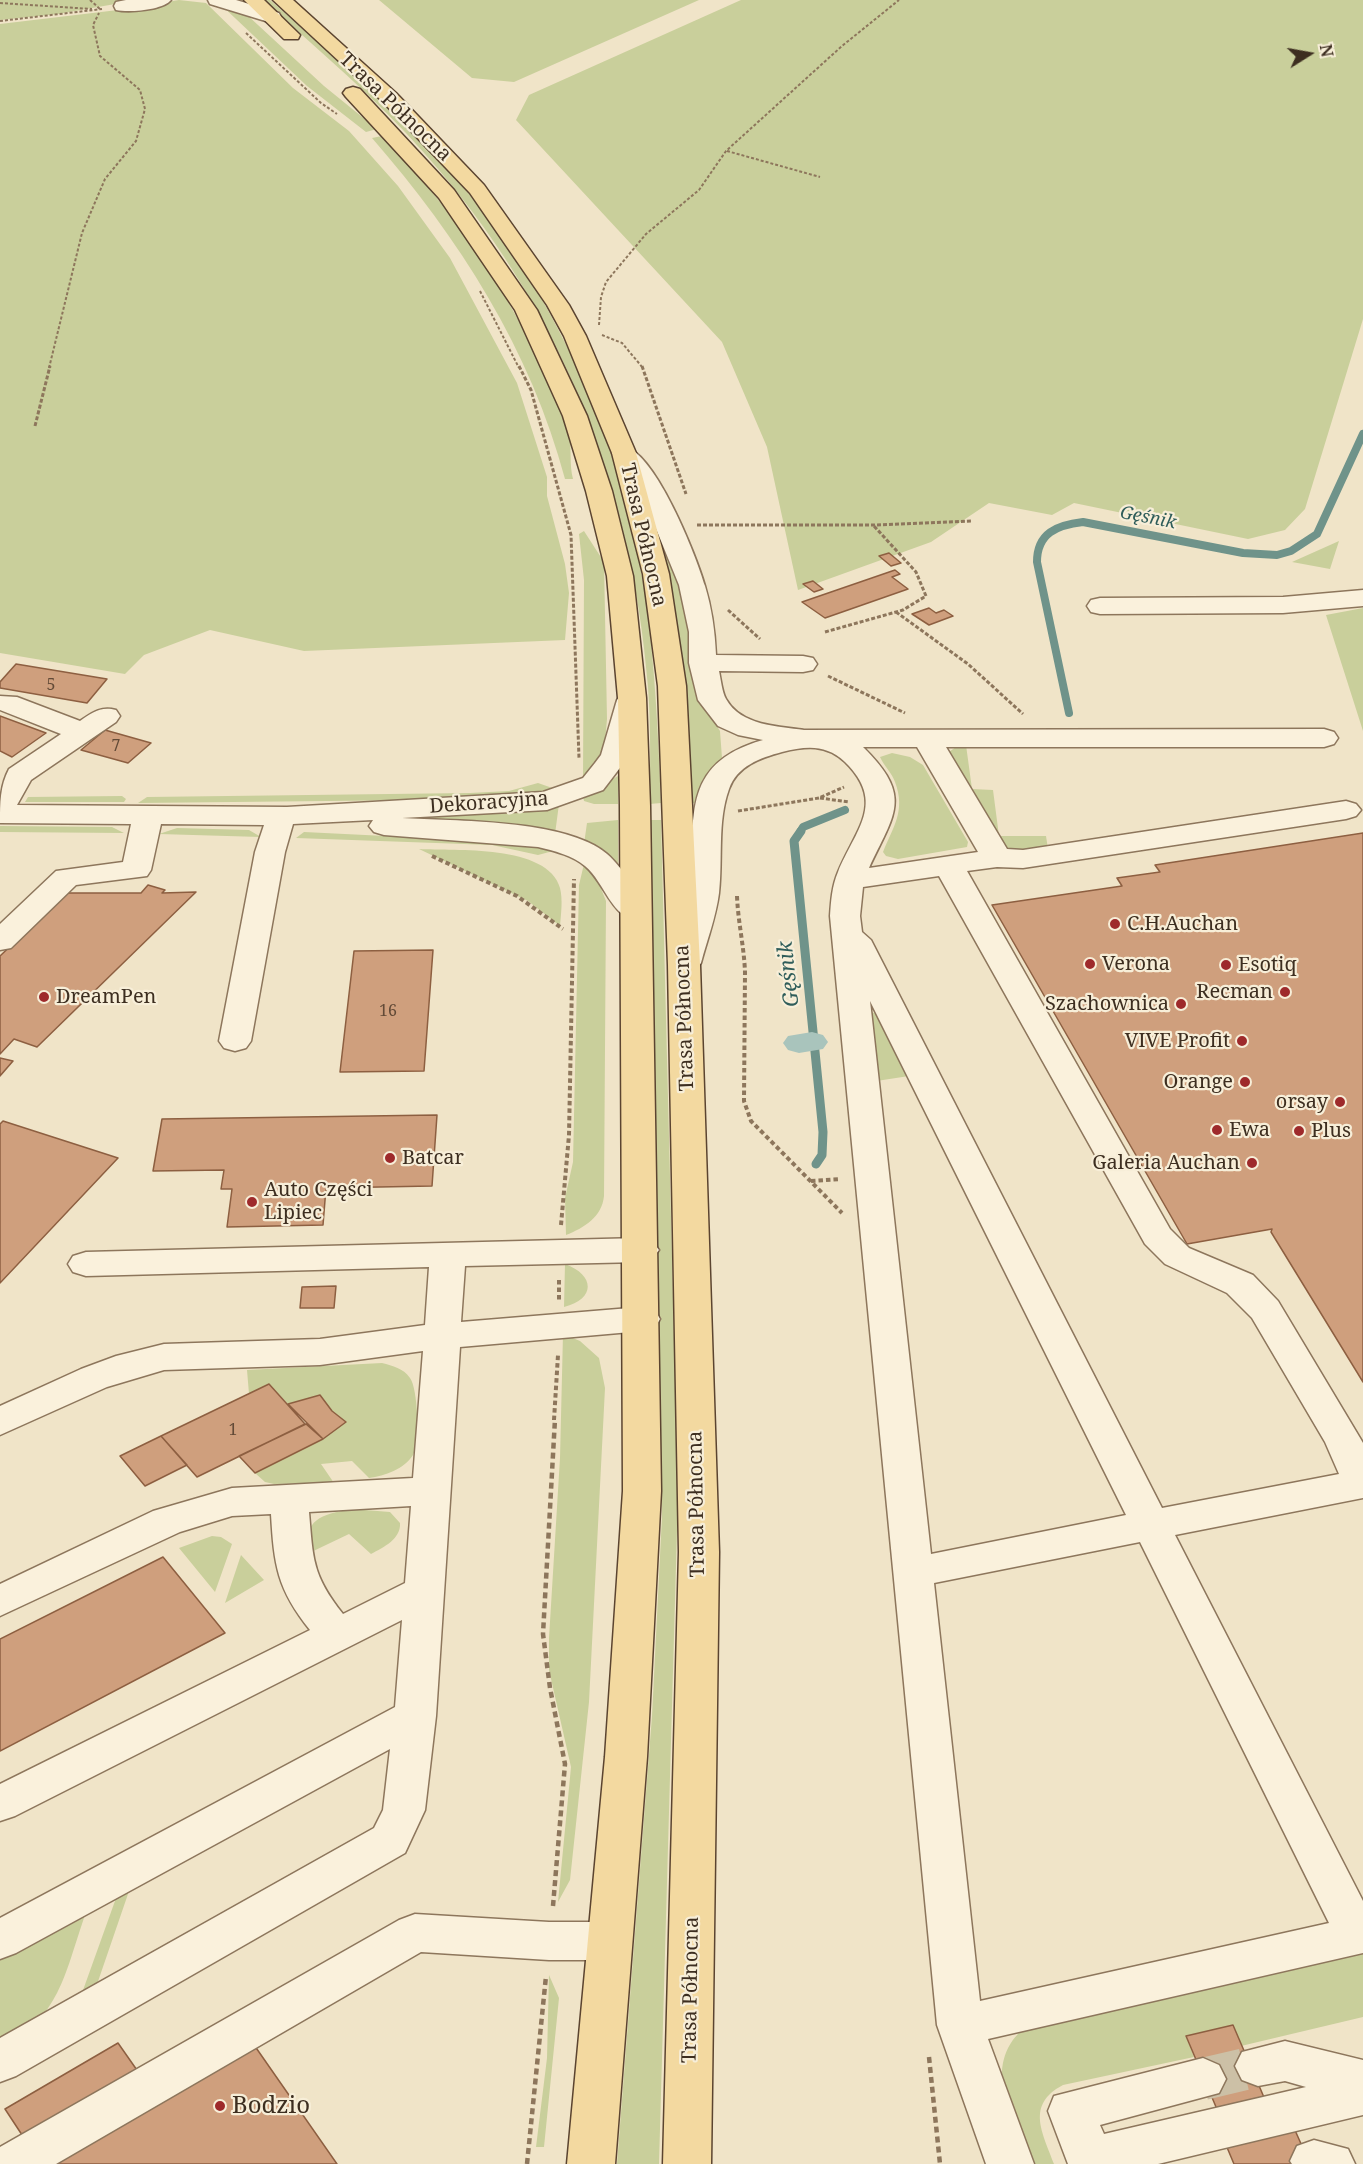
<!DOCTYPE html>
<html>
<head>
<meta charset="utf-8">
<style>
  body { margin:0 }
  #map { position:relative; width:1363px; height:2164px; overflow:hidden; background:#f0e4c8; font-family:"Noto Serif",serif }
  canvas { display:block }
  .north { position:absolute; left:1279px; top:24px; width:60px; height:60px; -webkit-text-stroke:4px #f7eed8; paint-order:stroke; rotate:79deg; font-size:16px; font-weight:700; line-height:24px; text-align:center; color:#3d2e20 }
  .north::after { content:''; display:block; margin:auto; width:21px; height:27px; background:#3d2e20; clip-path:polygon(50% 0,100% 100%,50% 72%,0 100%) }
</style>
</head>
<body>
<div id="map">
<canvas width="1363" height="2164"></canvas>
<div class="north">N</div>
</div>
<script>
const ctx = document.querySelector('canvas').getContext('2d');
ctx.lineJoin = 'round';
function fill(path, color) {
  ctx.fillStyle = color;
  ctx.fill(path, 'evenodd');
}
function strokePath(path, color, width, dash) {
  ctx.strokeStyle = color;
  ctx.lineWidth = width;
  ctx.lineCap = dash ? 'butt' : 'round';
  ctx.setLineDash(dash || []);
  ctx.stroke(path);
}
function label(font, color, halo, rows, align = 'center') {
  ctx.font = font + ' "Noto Serif",serif';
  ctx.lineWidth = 4.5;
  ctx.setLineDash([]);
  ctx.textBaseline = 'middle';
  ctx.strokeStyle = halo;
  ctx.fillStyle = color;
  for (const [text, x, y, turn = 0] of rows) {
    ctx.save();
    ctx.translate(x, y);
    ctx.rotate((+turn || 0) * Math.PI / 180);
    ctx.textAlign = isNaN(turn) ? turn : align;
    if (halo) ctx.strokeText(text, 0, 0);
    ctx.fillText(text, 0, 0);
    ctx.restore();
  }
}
fill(new Path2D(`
  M 0,0 L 138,0 L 58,14 L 0,20 Z
  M 179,0 L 206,3 L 293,88 L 349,131 L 398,186 L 450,258 L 517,383 L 547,477 L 547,496 L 565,564 L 569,593 L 565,640 L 304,651 L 210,630 L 144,655 L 125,674 L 0,653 L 0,24 L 118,10 Z
  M 263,0 L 270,0 C 332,54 394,109 449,171 C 553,286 622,441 645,594 C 655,663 658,733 661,803 L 650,804 C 650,765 651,726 648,687 C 632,486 560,306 425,154 C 376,98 318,50 263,0 Z
  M 379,0 L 699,0 L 514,82 L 472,78 Z
  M 741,0 L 1363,0 L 1363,319 L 1305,509 L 1285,530 L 1248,539 L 1074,503 L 1052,515 L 989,503 L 931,542 L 798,590 L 767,447 L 722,342 L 516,120 L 529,95 Z
  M 218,2 L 245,13 L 324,86 L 377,129 L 366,132 L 307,86 Z
  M 382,136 C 449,206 498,274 539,361 C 550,384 562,408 569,433 C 572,448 569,464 573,479 L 565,479 C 531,350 459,238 372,138 Z
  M 584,531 L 604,562 L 607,719 L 604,754 L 583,779 L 584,580 L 579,534 Z
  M 661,537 L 675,559 L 708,712 L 720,731 L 722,758 L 710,775 L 705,804 L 692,803 L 682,654 Z
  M 1339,541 L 1330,569 L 1292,562 Z
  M 1363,608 L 1363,731 L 1326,615 Z
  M 966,745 L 972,789 L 993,790 L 999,836 L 1046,836 L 1048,849 L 1007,851 L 946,754 L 956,747 Z
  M 892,753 L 910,757 L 923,765 L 968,842 L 967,847 L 898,859 L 886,856 L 883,852 C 893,827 906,811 895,782 C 892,773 884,766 880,757 Z
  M 618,776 L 618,804 L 594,804 L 584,801 L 583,796 Z
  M 538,783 L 558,790 L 518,799 L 138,803 L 147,797 L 470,793 L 509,791 Z
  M 122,796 L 126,799 L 124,802 L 25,802 L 28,797 Z
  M 559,804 L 555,834 L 415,820 L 415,817 Z
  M 618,820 L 618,864 L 616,865 L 584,844 L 587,823 Z
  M 650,820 L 661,820 L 678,1495 L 659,2164 L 617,2164 L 652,1716 L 662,1516 Z
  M 0,826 L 112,827 L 124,833 L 0,832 Z
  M 177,828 L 249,830 L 261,837 L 159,834 Z
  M 304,832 L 528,843 L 553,851 L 538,855 L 492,845 L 296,838 Z
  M 419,849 C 454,851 548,844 560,888 C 563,900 561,914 560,926 L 528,901 Z
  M 584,864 L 598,881 L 606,901 L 604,1196 C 602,1217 584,1228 566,1235 L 565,1198 L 573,1162 L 579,885 Z
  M 869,1011 L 879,1015 L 909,1076 L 870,1082 Z
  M 565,1264 C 595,1275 596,1299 564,1307 Z
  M 563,1334 L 580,1341 L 599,1358 L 605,1388 L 589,1702 L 570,1880 L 558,1902 L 571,1767 L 549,1670 L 549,1638 L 560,1458 Z
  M 382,1363 C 393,1366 403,1368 410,1378 C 418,1388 420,1444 413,1455 C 404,1469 385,1476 369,1478 L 352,1461 L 321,1464 L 334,1483 L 274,1484 L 265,1482 L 255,1473 L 323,1439 L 332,1411 L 320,1395 L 288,1404 L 269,1384 L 249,1394 L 247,1370 Z
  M 352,1509 L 390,1512 L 400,1523 C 401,1539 384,1547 371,1554 L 349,1534 L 305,1555 C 306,1518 319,1515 352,1509 Z
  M 212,1536 L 221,1537 L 232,1544 L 215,1592 L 179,1548 Z
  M 241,1555 L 264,1580 L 225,1603 Z
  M 120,1887 L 128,1891 L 128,1894 L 93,1996 L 82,1993 Z
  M 82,1913 L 85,1915 C 63,1979 61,2013 0,2052 L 0,1959 Z
  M 1363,1952 L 1363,2017 L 1241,2046 L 1186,2036 L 1194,2057 L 1063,2085 C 1025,2105 1043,2133 1054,2164 L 1026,2164 C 1012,2121 981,2066 1023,2029 Z
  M 549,1975 L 559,1998 L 544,2147 L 536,2147 L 547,2058 Z`), '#c9cf9b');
strokePath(new Path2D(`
  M 1069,713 L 1037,562 C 1037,533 1057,525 1083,522 L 1243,553 L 1277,555 L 1291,551 L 1317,534 L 1363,434
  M 800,832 L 803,827 L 845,810`), '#6f938a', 8);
strokePath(new Path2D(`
  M 801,831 L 794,841 L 823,1132 L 822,1155 L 816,1164`), '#6f938a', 9);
fill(new Path2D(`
  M 812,1032 L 823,1035 L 828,1042 L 823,1049 L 799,1053 L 788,1050 L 783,1043 L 788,1036 Z`), '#a9c4bc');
const building = new Path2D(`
  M 889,553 L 901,563 L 891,566 L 879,556 Z
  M 895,570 L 900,574 L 892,577 L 908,589 L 825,618 L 802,602 Z
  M 813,581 L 823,589 L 814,592 L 803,584 Z
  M 929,608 L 936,613 L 944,610 L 953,616 L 929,625 L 912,614 Z
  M 16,664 L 107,679 L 87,703 L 0,688 L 0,682 Z
  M 0,716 L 46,733 L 12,757 L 0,751 Z
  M 105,730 L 151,743 L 128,763 L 81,750 Z
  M 1363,833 L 1363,1382 L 1271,1232 L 1272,1229 L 1187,1244 L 992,905 L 1122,886 L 1117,878 L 1160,872 L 1155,865 Z
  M 148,885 L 165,890 L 162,893 L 196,892 L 37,1047 L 14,1039 L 0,1054 L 0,956 L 66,893 L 141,893 Z
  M 433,950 L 424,1071 L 340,1072 L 354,951 Z
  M 0,1058 L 13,1061 L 0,1076 Z
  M 437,1115 L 432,1186 L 326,1188 L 323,1225 L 227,1227 L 232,1189 L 221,1189 L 224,1170 L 153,1171 L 162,1119 Z
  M 3,1121 L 118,1158 L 0,1283 L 0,1124 Z
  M 336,1286 L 334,1308 L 300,1308 L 302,1287 Z
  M 269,1384 L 305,1424 L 197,1477 L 161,1436 Z
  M 320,1395 L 332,1411 L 346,1422 L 323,1439 L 288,1404 Z
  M 306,1424 L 323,1439 L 255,1473 L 239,1456 Z
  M 161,1436 L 187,1465 L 145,1486 L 120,1456 Z
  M 163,1557 L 225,1633 L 0,1751 L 0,1639 Z
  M 1233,2025 L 1266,2102 L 1219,2114 L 1186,2036 Z
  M 252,2042 L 337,2164 L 44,2164 Z
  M 118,2043 L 139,2073 L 26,2141 L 5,2109 Z
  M 1294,2128 L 1310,2164 L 1234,2164 L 1226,2145 Z`);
fill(building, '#cf9f7d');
strokePath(building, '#8d5f41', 1.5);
strokePath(new Path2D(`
  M 1203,2079 L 1258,2066`), '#ccc0a6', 42, [42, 21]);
const minor = new Path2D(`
  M 126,0 L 171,0 C 163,10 129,13 116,10 L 114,6 L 116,2 Z
  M 208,0 L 236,0 L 279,13 L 281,17 L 272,23 L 210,4 Z
  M 624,446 C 656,454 696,555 705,586 C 712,609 715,632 716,655 L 803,656 L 813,658 L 817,664 L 813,670 L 803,672 L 719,671 C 721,680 722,692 726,699 C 741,726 778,726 804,730 L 1324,729 L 1334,732 L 1338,738 L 1334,744 L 1324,747 L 946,747 L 1007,849 L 1023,850 L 1346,801 L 1356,804 L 1361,810 L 1356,816 L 1346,819 L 1023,868 L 997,867 L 967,871 L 1170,1229 L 1189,1248 L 1253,1275 L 1278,1301 L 1363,1443 L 1363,1498 L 1175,1535 L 1363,1901 L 1363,1953 L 988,2039 L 1034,2164 L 986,2164 L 937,2025 L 830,916 C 831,901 832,886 838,872 C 855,830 887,803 845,762 C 826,744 806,746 782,752 C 760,758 737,766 729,789 C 717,822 723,859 719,893 C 716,917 707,940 701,963 L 696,970 L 685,972 L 674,970 L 669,963 C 676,939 686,917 689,892 C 697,822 677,764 763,740 L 738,735 L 718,726 L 698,700 L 689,663 L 689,632 L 679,585 L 639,487 L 612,453 L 615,448 ZM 863,747 L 917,747 L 978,852 L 869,868 C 894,814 914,797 863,747 ZM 939,876 L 1145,1244 L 1165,1264 L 1227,1293 L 1252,1318 L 1325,1442 L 1339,1474 L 1162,1508 L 871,940 L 862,932 L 860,916 L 863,887 ZM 870,1001 L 1126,1515 L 931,1554 ZM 1140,1542 L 1329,1923 L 980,2001 L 934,1583 Z
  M 1363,590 L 1363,606 L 1283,613 L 1100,614 L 1091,612 L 1087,606 L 1091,600 L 1100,598 L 1283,597 Z
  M 631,692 L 641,694 L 645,700 L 629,756 L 603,790 L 547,810 L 402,818 C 453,821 567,819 607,854 C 622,867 640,895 651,912 L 647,919 C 613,927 607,884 585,866 C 572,855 554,851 538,847 L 384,835 L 374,832 L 369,826 L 373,820 L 293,824 L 285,852 L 251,1041 L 246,1048 L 235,1051 L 224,1048 L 219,1041 L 255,852 L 264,825 L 161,824 L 151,870 L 147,876 L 76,885 L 11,948 L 0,950 L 0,924 L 56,871 L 123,862 L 131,824 L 0,823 C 0,803 0,786 9,769 L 61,734 L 0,710 L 0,696 L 17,697 L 80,721 C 92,713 100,706 116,710 L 120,716 L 116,722 L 31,780 L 17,805 L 287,807 L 543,792 L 583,778 L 595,763 L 601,755 L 617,700 L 621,694 Z
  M 641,1238 L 653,1242 L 659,1250 L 653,1258 L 641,1262 L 465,1266 L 461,1322 L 642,1307 L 655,1310 L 660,1319 L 655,1328 L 642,1331 L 460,1347 L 436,1716 L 425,1810 L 405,1853 L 16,2076 L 0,2082 L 0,2038 L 374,1828 L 383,1810 L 390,1749 L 16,1953 L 0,1959 L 0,1918 L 395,1707 L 402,1620 L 15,1816 L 0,1821 L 0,1784 L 310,1630 C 277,1589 274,1565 271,1514 L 232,1516 L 180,1532 L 0,1616 L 0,1584 L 153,1511 L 232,1488 L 413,1478 L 423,1351 L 320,1365 L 164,1370 L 107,1387 L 0,1435 L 0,1406 L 81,1369 L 116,1356 L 164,1344 L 320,1339 L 425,1325 L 429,1267 L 86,1276 L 73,1272 L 68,1264 L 73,1256 L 86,1252 ZM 411,1506 L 405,1583 L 343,1614 C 312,1575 313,1559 309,1512 Z
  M 415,1914 L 549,1922 L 610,1922 L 626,1928 L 632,1941 L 626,1954 L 610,1960 L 549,1960 L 421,1952 L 56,2164 L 0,2164 L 0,2147 L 399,1920 Z
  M 1285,2041 L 1363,2060 L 1363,2115 L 1158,2164 L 1068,2164 L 1048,2111 L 1054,2096 L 1203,2058 L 1219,2065 L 1226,2079 L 1219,2093 L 1100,2125 L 1104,2134 L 1306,2087 L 1285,2081 L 1258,2086 L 1242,2080 L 1235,2066 L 1242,2052 Z
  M 1314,2140 L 1348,2149 L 1355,2164 L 1292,2164 L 1290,2161 L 1297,2146 Z`);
const major = new Path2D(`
  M 244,0 L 264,0 L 300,35 L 298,39 L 284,39 Z
  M 273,0 L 293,0 L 396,93 L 484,185 L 569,305 L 586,336 L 636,453 L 669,574 L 686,686 L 700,965 L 719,1552 L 711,2164 L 663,2164 L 679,1552 L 668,965 L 658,686 L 643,574 L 612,453 L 564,336 L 547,305 L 470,193 L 382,101 Z
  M 353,87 L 360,89 L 454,190 L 537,310 L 587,416 L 612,491 L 633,576 L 646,698 L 650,806 L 661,1491 L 647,1757 L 615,2164 L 567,2164 L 605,1757 L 623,1491 L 620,806 L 618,698 L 607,576 L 586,491 L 563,416 L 515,310 L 439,198 L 346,97 L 343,93 L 346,89 Z`);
strokePath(minor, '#8d765c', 3);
strokePath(major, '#5b4430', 3);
strokePath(new Path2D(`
  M 90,0 L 100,9
  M 0,3 L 92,9
  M 0,21 L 102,9
  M 246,33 L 321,103 L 337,114
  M 727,151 L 820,177
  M 480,291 L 519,368
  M 599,325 L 601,297 L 606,282 L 646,234 L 699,190 L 726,151 L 842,46 L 899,0
  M 602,335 L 622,343 L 643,368
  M 49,368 L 82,233 L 105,179 L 136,141 L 145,109 L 140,90 L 100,56 L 93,25 L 99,13`), '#8d765c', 2, [3, 2]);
strokePath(new Path2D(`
  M 519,366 L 531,390 L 571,535 L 579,758
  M 642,366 L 686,494
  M 35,426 L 50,366
  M 697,525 L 874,525 L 972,521
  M 728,610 L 760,639
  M 896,612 L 968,664 L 1023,714
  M 825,632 L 903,610 L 926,596 L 916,572 L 874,526
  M 828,676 L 905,713
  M 820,798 L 849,802
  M 738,811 L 819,798 L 844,787`), '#8d765c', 3, [4, 2]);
strokePath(new Path2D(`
  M 432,856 L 517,896 L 563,929
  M 737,896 C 738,922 744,946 745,972 L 744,1101 L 751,1121 L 842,1213
  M 811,1181 L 840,1179
  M 561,1225 L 569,1135 L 574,879
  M 559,1280 L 559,1300
  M 554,1420 L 558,1355`), '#8d765c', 4, [4.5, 3]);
strokePath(new Path2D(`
  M 553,1906 L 565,1764 L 550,1688 L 543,1634 L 555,1419
  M 929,2057 L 940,2164
  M 527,2164 L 546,1976`), '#8d765c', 4.5, [6, 4]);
fill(minor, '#faf1dc');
fill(major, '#f3d9a0');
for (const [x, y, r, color] of [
  [1115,924,6,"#9e2a2b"],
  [1090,964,6,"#9e2a2b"],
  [1226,965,6,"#9e2a2b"],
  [1285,992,6,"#9e2a2b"],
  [44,997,6,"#9e2a2b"],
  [1181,1004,6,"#9e2a2b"],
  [1242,1041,6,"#9e2a2b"],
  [1245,1082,6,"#9e2a2b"],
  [1340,1102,6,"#9e2a2b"],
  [1217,1130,6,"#9e2a2b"],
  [1299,1131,6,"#9e2a2b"],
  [390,1158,6,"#9e2a2b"],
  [1252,1163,6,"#9e2a2b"],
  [252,1202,6,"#9e2a2b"],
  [220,2106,6,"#9e2a2b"]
]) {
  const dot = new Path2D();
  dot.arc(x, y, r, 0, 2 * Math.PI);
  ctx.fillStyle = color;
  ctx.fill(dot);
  strokePath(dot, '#f7eed8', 2);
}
label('16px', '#624a37', null, [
  ["5",51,685],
  ["7",116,746],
  ["16",388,1011],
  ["1",233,1430]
]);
label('italic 18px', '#2f5d5a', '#f7eed8', [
  ["Gęśnik",1148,518,11]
]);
label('20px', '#3d2e20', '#f7eed8', [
  ["Trasa Północna",395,107,44],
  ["Trasa Północna",643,535,77],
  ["Dekoracyjna",489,803,-4],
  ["Trasa Północna",685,1018,-92],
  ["Trasa Północna",697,1504,-91],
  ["Trasa Północna",691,1990,-89]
]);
label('20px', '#3d2e20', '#f7eed8', [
  ["C.H.Auchan",1127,924],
  ["Verona",1102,964],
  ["Esotiq",1238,965],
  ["Recman",1273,992,"right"],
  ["DreamPen",56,997],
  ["Szachownica",1169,1004,"right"],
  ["VIVE Profit",1230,1041,"right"],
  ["Orange",1233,1082,"right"],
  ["orsay",1328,1102,"right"],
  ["Ewa",1229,1130],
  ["Plus",1311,1131],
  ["Batcar",402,1158],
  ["Galeria Auchan",1240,1163,"right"],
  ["Auto Części",264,1190],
  ["Lipiec",264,1213]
], 'left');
label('italic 21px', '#2f5d5a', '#f7eed8', [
  ["Gęśnik",789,974,-96]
]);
label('24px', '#3d2e20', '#f7eed8', [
  ["Bodzio",232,2106]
], 'left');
</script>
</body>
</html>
